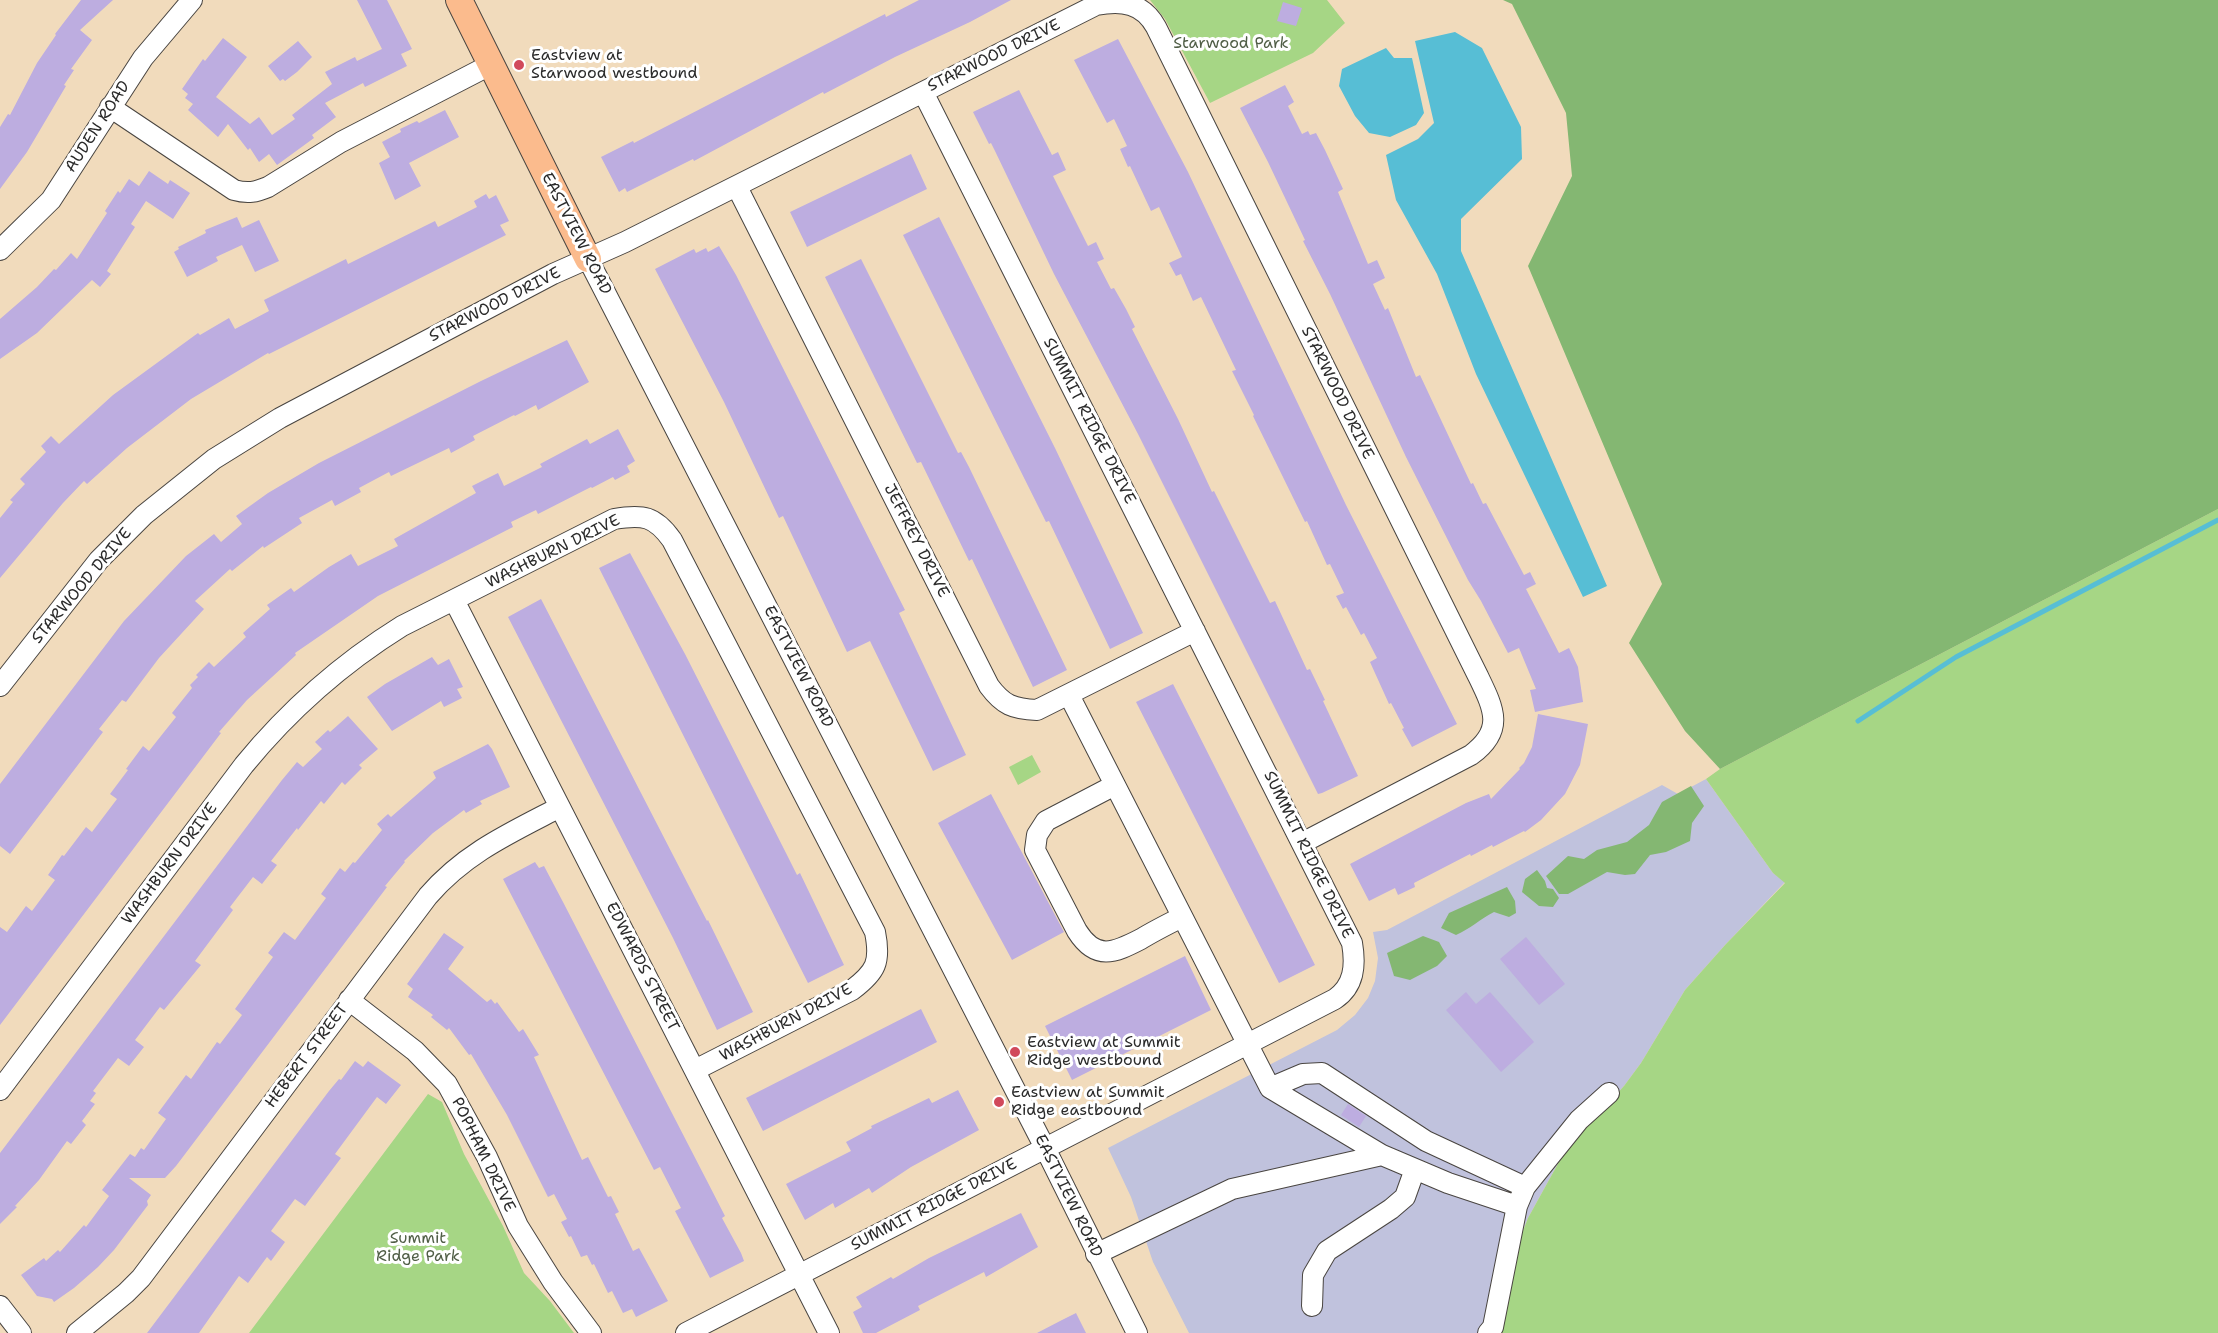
<!DOCTYPE html>
<html>
<head>
<meta charset="utf-8">
<style>
  body { margin:0 }
  canvas { display:block; background:#f1dbbc }
</style>
</head>
<body>
<canvas width="2218" height="1333"></canvas>
<script>
const ctx = document.querySelector('canvas').getContext('2d');
ctx.lineJoin = 'round';
function fill(path, color) {
  ctx.fillStyle = color;
  ctx.fill(path, 'evenodd');
}
function strokePath(path, color, width, dash) {
  ctx.strokeStyle = color;
  ctx.lineWidth = width;
  ctx.lineCap = dash ? 'butt' : 'round';
  ctx.setLineDash(dash || []);
  ctx.stroke(path);
}
function label(font, color, halo, rows, align = 'center') {
  ctx.font = font + ' "Shantell Sans",sans-serif';
  ctx.lineWidth = 6;
  ctx.setLineDash([]);
  ctx.textBaseline = 'middle';
  ctx.strokeStyle = halo;
  ctx.fillStyle = color;
  for (const [text, x, y, turn = 0] of rows) {
    ctx.save();
    ctx.translate(x, y);
    ctx.rotate((+turn || 0) * Math.PI / 180);
    ctx.textAlign = isNaN(turn) ? turn : align;
    if (halo) ctx.strokeText(text, 0, 0);
    ctx.fillText(text, 0, 0);
    ctx.restore();
  }
}
fill(new Path2D(`
  M 1706,779 L 1773,873 L 1785,882 L 1726,944 L 1685,990 L 1641,1063 L 1624,1086 L 1565,1151 L 1528,1218 L 1519,1241 L 1497,1333 L 1189,1333 L 1153,1262 L 1131,1197 L 1108,1148 L 1337,1030 L 1355,1015 L 1368,998 L 1375,981 L 1378,958 L 1373,932 L 1387,930 L 1662,785 L 1678,794 Z`), '#c0c2dd');
fill(new Path2D(`
  M 1150,0 L 1327,0 L 1345,23 L 1313,53 L 1210,103 L 1165,19 Z
  M 2218,509 L 2218,1333 L 1497,1333 L 1519,1241 L 1528,1218 L 1565,1151 L 1624,1086 L 1641,1063 L 1685,990 L 1726,944 L 1785,883 L 1773,873 L 1706,779 L 1720,769 Z
  M 1032,755 L 1041,772 L 1018,785 L 1009,767 Z
  M 428,1094 L 442,1102 L 464,1154 L 503,1226 L 524,1273 L 550,1301 L 574,1333 L 249,1333 Z`), '#a6d685');
fill(new Path2D(`
  M 1503,0 L 2218,0 L 2218,509 L 1720,769 L 1685,731 L 1629,643 L 1662,584 L 1528,266 L 1572,176 L 1566,113 L 1512,4 Z
  M 1691,786 L 1704,806 L 1692,823 L 1690,841 L 1666,852 L 1650,855 L 1635,874 L 1625,875 L 1607,872 L 1568,894 L 1559,894 L 1546,876 L 1568,856 L 1584,859 L 1597,850 L 1627,842 L 1649,825 L 1662,802 Z
  M 1537,870 L 1545,881 L 1547,888 L 1553,889 L 1559,898 L 1553,907 L 1539,906 L 1522,892 L 1525,879 Z
  M 1507,887 L 1515,901 L 1516,913 L 1509,917 L 1494,912 C 1480,919 1470,929 1456,935 L 1441,928 L 1449,913 Z
  M 1423,936 L 1439,942 L 1447,956 L 1437,966 L 1410,980 L 1394,976 L 1387,953 Z`), '#84b772');
fill(new Path2D(`
  M 1455,32 L 1482,48 L 1521,127 L 1522,159 L 1461,219 L 1461,251 L 1607,586 L 1583,597 L 1476,374 L 1437,274 L 1396,200 L 1386,155 L 1418,139 L 1434,123 L 1415,41 Z
  M 1386,48 L 1394,58 L 1412,58 L 1424,113 L 1416,125 L 1390,137 L 1369,133 L 1355,116 L 1339,86 L 1342,69 Z`), '#57bed5');
strokePath(new Path2D(`
  M 1858,721 L 1956,657 L 2218,520`), '#57bed5', 5);
fill(new Path2D(`
  M 81,0 L 113,0 L 80,30 L 92,40 L 71,69 L 74,70 L 64,85 L 66,86 L 27,152 L 0,189 L 0,127 L 8,114 L 10,115 L 37,63 L 56,35 L 55,34 Z
  M 357,0 L 387,0 L 412,49 L 401,54 L 407,66 L 365,87 L 363,83 L 325,103 L 336,117 L 312,135 L 314,138 L 277,165 L 269,154 L 259,162 L 250,148 L 248,150 L 228,124 L 218,137 L 188,110 L 193,104 L 185,98 L 188,94 L 182,89 L 203,59 L 205,61 L 223,38 L 247,57 L 216,97 L 250,124 L 259,117 L 272,135 L 295,119 L 292,115 L 332,84 L 325,72 L 355,57 L 357,61 L 382,49 Z
  M 919,0 L 1011,0 L 970,22 L 895,57 L 824,94 L 823,92 L 694,161 L 693,159 L 627,192 L 625,188 L 619,192 L 601,157 L 633,141 L 634,143 L 885,14 L 886,17 Z
  M 1283,2 L 1302,8 L 1296,26 L 1277,21 Z
  M 1118,39 L 1188,172 L 1346,505 L 1457,724 L 1412,747 L 1402,729 L 1404,728 L 1391,703 L 1389,704 L 1370,662 L 1377,658 L 1364,633 L 1361,635 L 1346,607 L 1343,609 L 1336,596 L 1344,593 L 1330,564 L 1327,565 L 1307,521 L 1305,522 L 1253,416 L 1254,415 L 1232,371 L 1236,370 L 1201,297 L 1193,301 L 1181,274 L 1176,276 L 1169,263 L 1182,257 L 1159,207 L 1151,211 L 1130,166 L 1128,167 L 1120,149 L 1127,146 L 1114,119 L 1107,123 L 1074,60 Z
  M 298,41 L 312,57 L 297,72 L 285,81 L 283,79 L 280,81 L 268,66 Z
  M 1285,85 L 1294,102 L 1288,106 L 1302,134 L 1308,131 L 1310,135 L 1316,133 L 1325,150 L 1343,189 L 1338,192 L 1368,264 L 1377,260 L 1385,278 L 1373,284 L 1385,310 L 1388,308 L 1416,377 L 1420,375 L 1471,484 L 1473,483 L 1483,504 L 1486,503 L 1524,575 L 1530,572 L 1536,584 L 1526,589 L 1559,653 L 1569,648 L 1578,667 L 1583,702 L 1535,712 L 1530,690 L 1536,689 L 1519,648 L 1508,653 L 1481,601 L 1468,580 L 1406,457 L 1330,294 L 1303,241 L 1305,240 L 1268,162 L 1240,108 Z
  M 1019,90 L 1052,155 L 1058,152 L 1066,170 L 1053,176 L 1088,246 L 1096,242 L 1104,259 L 1097,262 L 1111,289 L 1114,288 L 1126,309 L 1135,327 L 1132,329 L 1178,419 L 1212,492 L 1214,491 L 1270,603 L 1275,601 L 1307,670 L 1310,669 L 1325,700 L 1323,701 L 1358,776 L 1322,793 L 1318,794 L 1138,434 L 1054,274 L 995,151 L 991,143 L 989,144 L 973,112 Z
  M 445,110 L 459,137 L 409,163 L 421,186 L 395,200 L 379,163 L 390,157 L 382,142 L 401,132 L 400,129 L 417,121 L 419,123 Z
  M 911,154 L 927,189 L 807,247 L 790,212 Z
  M 149,171 L 168,184 L 170,180 L 190,193 L 173,219 L 146,201 L 131,224 L 135,227 L 107,271 L 111,274 L 100,287 L 92,280 L 37,333 L 0,359 L 0,319 L 37,287 L 54,269 L 56,270 L 71,253 L 77,259 L 107,213 L 105,211 L 118,191 L 120,193 L 129,179 L 139,186 Z
  M 486,194 L 489,199 L 496,195 L 509,221 L 500,225 L 506,235 L 269,354 L 268,353 L 191,399 L 127,448 L 87,484 L 84,481 L 63,503 L 0,578 L 0,518 L 13,502 L 10,500 L 25,484 L 20,479 L 46,452 L 41,446 L 51,436 L 59,444 L 113,395 L 198,333 L 200,335 L 229,318 L 235,329 L 269,311 L 264,300 L 346,259 L 348,264 L 435,221 L 438,227 L 477,207 L 474,201 Z
  M 237,217 L 242,228 L 259,220 L 279,261 L 255,272 L 242,245 L 216,257 L 218,261 L 187,277 L 174,252 L 179,249 L 178,247 L 206,233 L 205,230 Z
  M 939,217 L 1055,448 L 1143,633 L 1110,649 L 1049,521 L 1046,522 L 903,235 Z
  M 719,246 L 736,275 L 905,610 L 899,613 L 966,755 L 933,771 L 870,641 L 847,652 L 783,516 L 779,518 L 724,402 L 655,269 L 694,249 L 696,253 L 706,248 L 708,252 Z
  M 861,259 L 958,453 L 961,452 L 969,467 L 1067,670 L 1033,687 L 972,559 L 969,561 L 921,462 L 917,463 L 825,277 Z
  M 567,340 L 589,382 L 538,410 L 536,405 L 515,416 L 514,415 L 473,436 L 475,440 L 451,453 L 449,448 L 391,476 L 389,472 L 359,488 L 361,492 L 335,506 L 332,500 L 299,518 L 302,523 L 264,548 L 263,546 L 232,571 L 230,569 L 195,601 L 204,609 L 159,658 L 126,702 L 122,700 L 99,729 L 103,732 L 10,854 L 0,846 L 0,784 L 124,621 L 186,556 L 214,534 L 221,542 L 242,524 L 236,516 L 268,493 L 319,463 L 481,381 Z
  M 618,429 L 635,461 L 627,466 L 630,472 L 615,480 L 613,477 L 592,488 L 591,487 L 538,514 L 536,510 L 511,522 L 513,527 L 378,596 L 295,653 L 296,655 L 247,700 L 219,732 L 221,733 L 0,1025 L 0,927 L 7,932 L 26,906 L 32,911 L 55,880 L 48,875 L 62,855 L 64,856 L 86,827 L 92,832 L 117,799 L 110,794 L 128,770 L 126,769 L 143,746 L 149,751 L 176,717 L 172,713 L 192,688 L 190,685 L 198,677 L 196,675 L 209,662 L 214,667 L 246,637 L 243,633 L 270,609 L 267,605 L 291,588 L 294,592 L 329,567 L 351,554 L 358,566 L 398,546 L 394,539 L 476,493 L 472,486 L 498,473 L 504,486 L 542,467 L 540,464 L 587,439 L 590,444 Z
  M 630,553 L 685,654 L 786,853 L 797,875 L 800,873 L 844,965 L 808,983 L 599,568 Z
  M 541,599 L 707,921 L 708,920 L 753,1012 L 717,1030 L 673,938 L 508,617 Z
  M 432,657 L 438,665 L 449,659 L 463,687 L 457,689 L 462,698 L 444,707 L 441,701 L 392,731 L 367,697 L 385,684 Z
  M 1173,684 L 1315,965 L 1279,983 L 1136,702 Z
  M 1538,714 L 1588,724 L 1580,765 L 1565,794 L 1541,820 L 1525,832 L 1524,831 L 1493,847 L 1492,845 L 1471,856 L 1470,854 L 1414,883 L 1415,887 L 1398,895 L 1395,888 L 1369,901 L 1350,864 L 1466,803 L 1489,794 L 1491,799 L 1520,769 L 1519,768 L 1524,763 L 1532,747 Z
  M 348,716 L 378,749 L 359,765 L 362,768 L 345,785 L 342,782 L 324,804 L 321,801 L 298,830 L 297,828 L 271,861 L 277,865 L 262,884 L 253,877 L 230,907 L 233,910 L 195,961 L 201,965 L 164,1010 L 160,1007 L 135,1040 L 144,1047 L 129,1066 L 118,1058 L 93,1091 L 96,1093 L 90,1101 L 95,1104 L 82,1121 L 86,1125 L 71,1144 L 67,1141 L 39,1180 L 15,1206 L 17,1207 L 0,1224 L 0,1153 L 282,780 L 297,762 L 303,767 L 322,749 L 315,742 L 328,730 L 330,732 Z
  M 488,744 L 492,749 L 510,787 L 480,801 L 482,804 L 466,813 L 464,810 L 433,833 L 404,861 L 405,862 L 385,886 L 387,887 L 176,1166 L 165,1178 L 129,1178 L 151,1195 L 147,1201 L 148,1205 L 114,1250 L 98,1267 L 74,1288 L 54,1302 L 52,1299 L 37,1296 L 21,1275 L 44,1258 L 46,1261 L 58,1250 L 60,1252 L 84,1225 L 86,1227 L 109,1196 L 102,1190 L 130,1154 L 135,1157 L 141,1148 L 144,1150 L 166,1119 L 158,1113 L 186,1075 L 191,1079 L 217,1042 L 220,1044 L 242,1015 L 235,1009 L 273,957 L 268,953 L 284,932 L 295,940 L 326,898 L 321,894 L 340,868 L 345,872 L 353,862 L 355,863 L 382,830 L 377,824 L 388,814 L 391,817 L 436,778 L 433,772 Z
  M 991,794 L 1064,932 L 1012,960 L 938,823 Z
  M 535,862 L 539,868 L 544,866 L 563,902 L 706,1179 L 725,1216 L 722,1218 L 741,1253 L 744,1261 L 710,1278 L 675,1211 L 681,1208 L 660,1167 L 654,1170 L 503,879 Z
  M 444,933 L 464,947 L 448,969 L 487,1002 L 491,999 L 495,1004 L 497,1002 L 519,1032 L 523,1029 L 539,1055 L 534,1057 L 582,1160 L 588,1157 L 608,1197 L 611,1196 L 619,1212 L 615,1214 L 633,1251 L 639,1248 L 668,1301 L 636,1317 L 632,1309 L 623,1313 L 612,1291 L 608,1293 L 594,1264 L 592,1265 L 587,1255 L 581,1257 L 571,1236 L 569,1237 L 561,1222 L 567,1219 L 554,1194 L 548,1197 L 507,1115 L 471,1054 L 469,1055 L 449,1028 L 447,1030 L 431,1017 L 433,1015 L 408,997 L 413,989 L 407,984 Z
  M 1526,937 L 1565,984 L 1539,1005 L 1500,959 Z
  M 1185,956 L 1211,1010 L 1072,1080 L 1045,1026 Z
  M 1466,992 L 1476,1004 L 1490,992 L 1534,1042 L 1501,1072 L 1446,1010 Z
  M 921,1009 L 937,1042 L 763,1131 L 746,1098 Z
  M 355,1061 L 363,1067 L 368,1061 L 401,1085 L 386,1104 L 377,1097 L 335,1154 L 341,1158 L 305,1206 L 295,1199 L 271,1231 L 285,1242 L 271,1261 L 267,1257 L 248,1283 L 239,1276 L 199,1333 L 147,1333 L 329,1091 L 339,1079 L 341,1080 Z
  M 958,1090 L 979,1130 L 911,1167 L 872,1193 L 869,1188 L 835,1208 L 833,1203 L 805,1220 L 786,1184 L 851,1151 L 846,1142 L 872,1128 L 871,1126 L 929,1098 L 932,1103 Z
  M 1348,1104 L 1366,1116 L 1359,1127 L 1341,1115 Z
  M 1021,1213 L 1038,1247 L 986,1277 L 984,1272 L 918,1306 L 920,1310 L 876,1333 L 863,1333 L 853,1312 L 862,1307 L 856,1297 L 891,1277 L 893,1279 L 929,1258 Z
  M 1076,1313 L 1086,1333 L 1037,1333 L 1062,1320 Z`), '#bdade0');
const minor = new Path2D(`
  M 110,107 L 234,190 C 248,194 256,192 268,187 L 341,142 L 490,65
  M 737,187 L 989,686 C 1003,705 1013,709 1037,710 L 1195,631
  M 0,250 L 51,200 L 143,58 L 192,0
  M 588,259 L 1045,1148 L 1137,1333
  M 454,600 L 829,1333
  M 0,686 L 99,560 L 144,515 L 214,459 L 280,418 L 553,274 L 625,242 L 1096,5 C 1122,0 1143,3 1156,27 L 1478,676 C 1494,709 1505,730 1471,755 L 1302,843
  M 1069,695 L 1270,1088 L 1382,1155 L 1448,1183 L 1517,1206
  M 1115,785 L 1046,821 L 1037,835 L 1035,850 L 1077,931 C 1096,961 1114,953 1141,939 C 1154,931 1168,924 1182,917
  M 349,1000 L 415,1051 L 447,1084 L 487,1157 L 518,1226 L 553,1282 L 591,1333
  M 1270,1088 L 1303,1074 L 1322,1073 L 1426,1141 L 1525,1187
  M 0,1090 L 244,765 C 289,710 341,664 402,626 L 614,519 C 643,514 655,516 672,540 L 875,932 C 881,962 876,972 852,990 L 695,1070
  M 1096,1254 L 1232,1189 L 1382,1155
  M 0,1306 L 21,1333
  M 1312,1306 L 1313,1275 L 1327,1251 L 1391,1209 L 1405,1197 L 1415,1169
  M 77,1333 L 126,1293 L 141,1278 L 428,896 C 465,853 510,833 560,807
  M 686,1333 L 1335,999 C 1354,986 1356,966 1352,943 L 923,92
  M 1488,1333 L 1493,1327 L 1517,1206 L 1525,1187 L 1579,1120 L 1609,1093`);
const major = new Path2D(`
  M 459,0 L 588,259`);
strokePath(minor, '#494541', 22);
strokePath(major, '#494541', 28);
strokePath(minor, '#fff', 20);
strokePath(major, '#fbbb8d', 26);
for (const [x, y, r, color] of [
  [519,65,6,"#d1495b"],
  [1015,1052,6,"#d1495b"],
  [999,1102,6,"#d1495b"]
]) {
  const dot = new Path2D();
  dot.arc(x, y, r, 0, 2 * Math.PI);
  ctx.fillStyle = color;
  ctx.fill(dot);
  strokePath(dot, '#fff', 2);
}
label('16px', '#505e46', '#fff', [
  ["Starwood Park",1231,44],
  ["Summit",418,1239],
  ["Ridge Park",418,1257]
]);
label('16px', '#2b2b2b', '#fff', [
  ["Eastview at",531,56],
  ["Starwood westbound",531,74],
  ["Eastview at Summit",1027,1043],
  ["Ridge westbound",1027,1061],
  ["Eastview at Summit",1011,1093],
  ["Ridge eastbound",1011,1111]
], 'left');
label('16px', '#2b2b2b', '#fff', [
  ["STARWOOD DRIVE",994,56,-26],
  ["AUDEN ROAD",98,127,-57],
  ["EASTVIEW ROAD",576,234,63],
  ["STARWOOD DRIVE",495,305,-27],
  ["STARWOOD DRIVE",1337,393,64],
  ["SUMMIT RIDGE DRIVE",1089,421,63],
  ["JEFFREY DRIVE",916,541,63],
  ["WASHBURN DRIVE",553,552,-26],
  ["STARWOOD DRIVE",82,586,-50],
  ["EASTVIEW ROAD",798,667,63],
  ["SUMMIT RIDGE DRIVE",1308,855,64],
  ["WASHBURN DRIVE",170,864,-53],
  ["EDWARDS STREET",642,967,63],
  ["WASHBURN DRIVE",786,1023,-28],
  ["HEBERT STREET",307,1056,-53],
  ["POPHAM DRIVE",483,1155,64],
  ["EASTVIEW ROAD",1068,1196,64],
  ["SUMMIT RIDGE DRIVE",934,1205,-27]
]);
</script>
</body>
</html>
